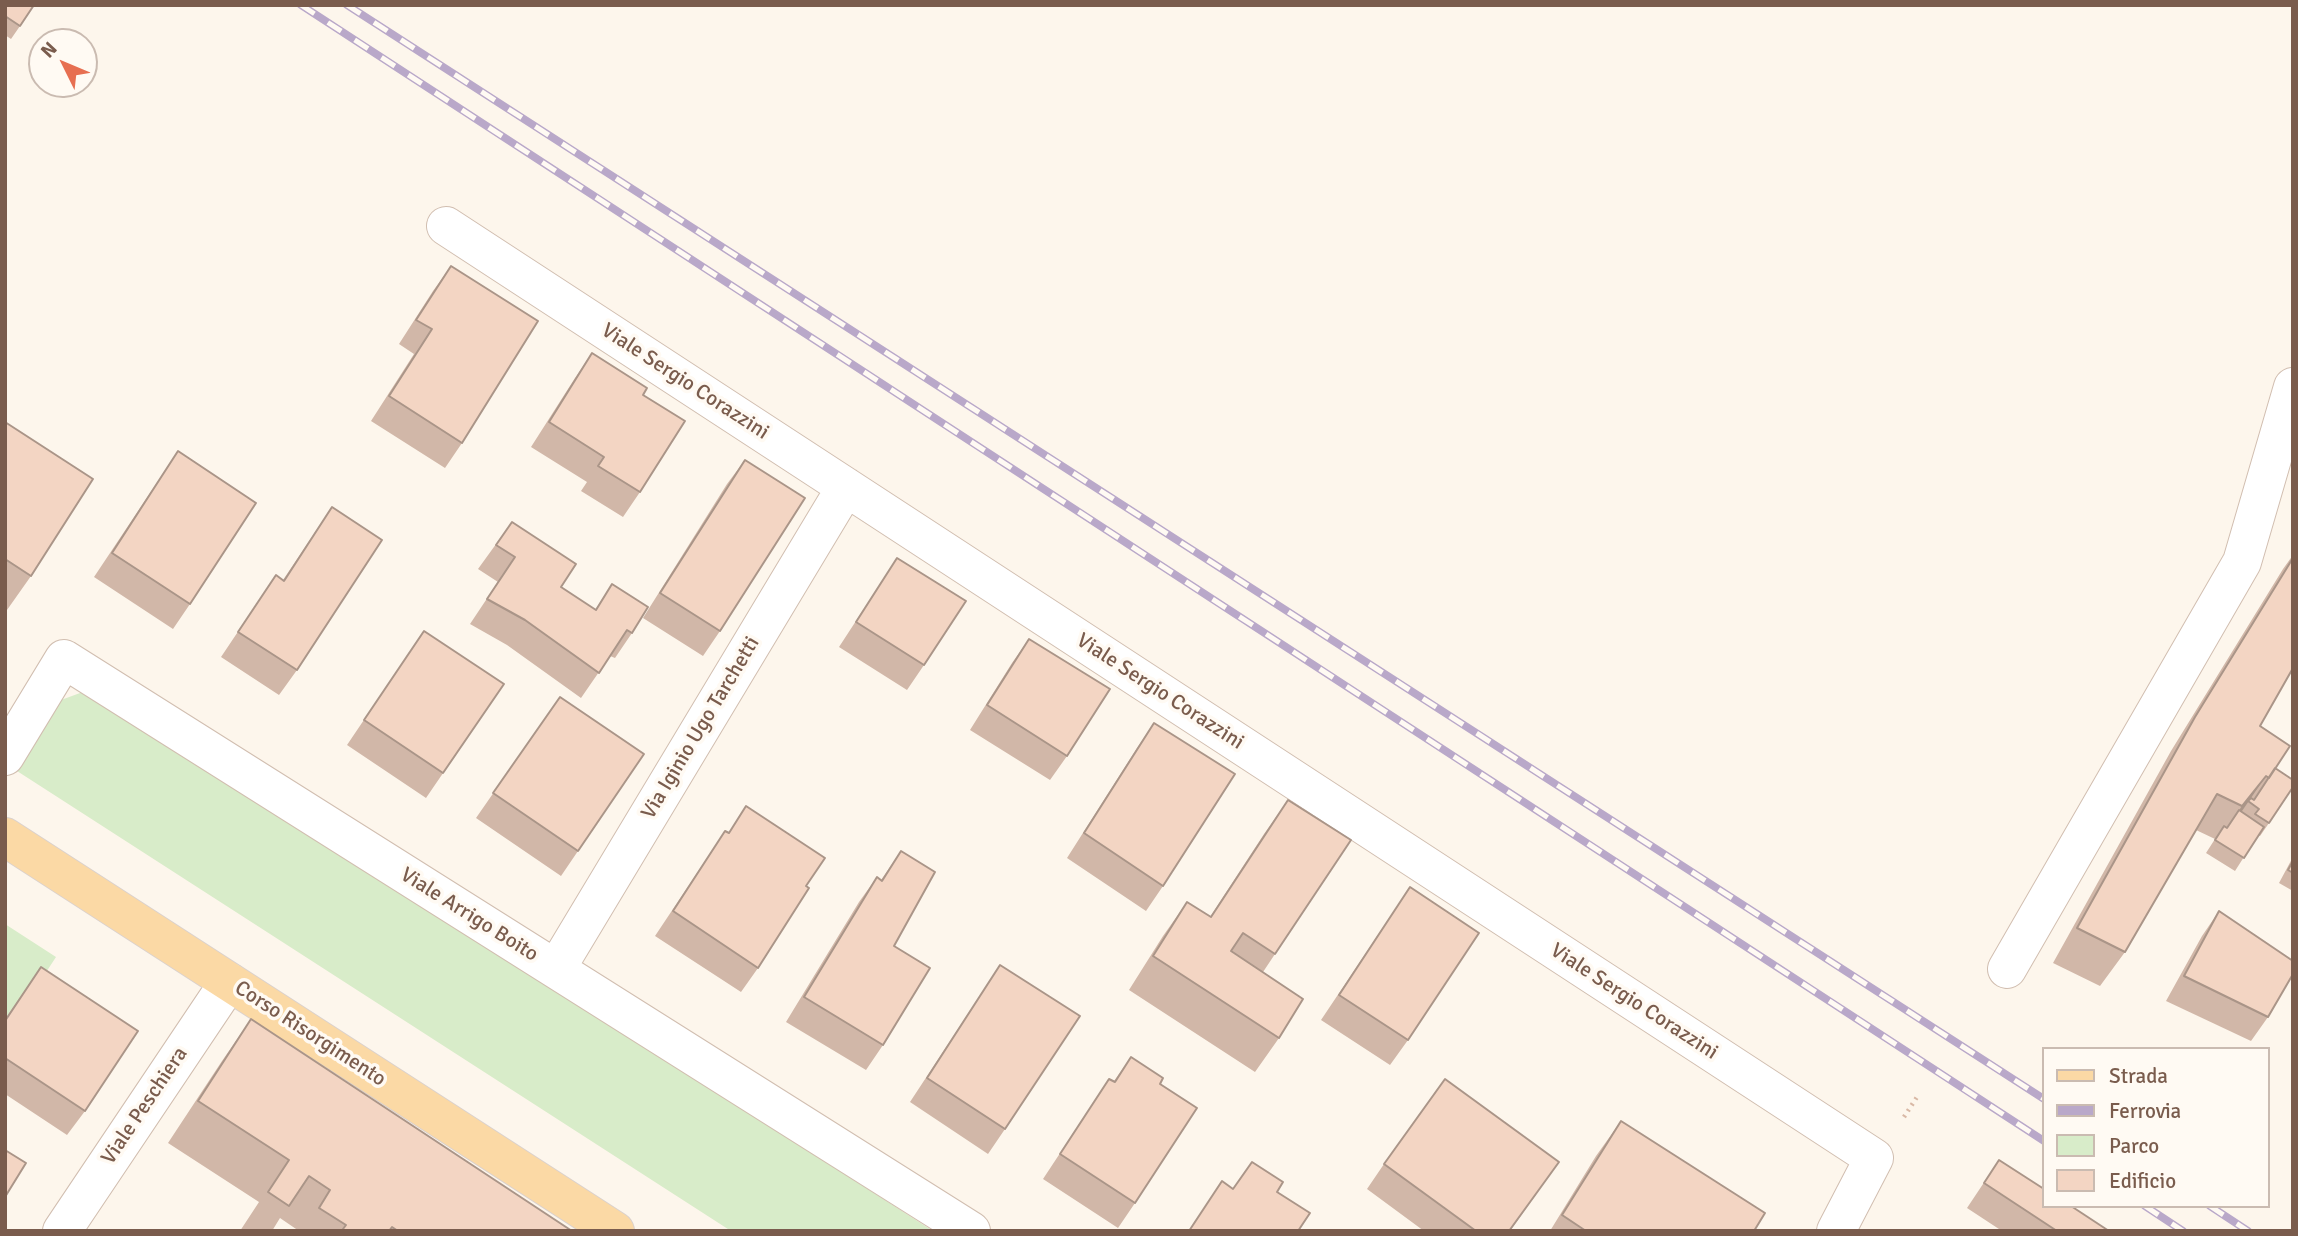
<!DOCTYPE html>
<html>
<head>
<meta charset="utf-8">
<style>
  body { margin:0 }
  #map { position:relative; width:2298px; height:1236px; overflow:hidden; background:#fdf6ec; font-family:Signika,sans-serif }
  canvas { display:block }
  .frame { position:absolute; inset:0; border:7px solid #7a5c4d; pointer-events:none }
  .legend { position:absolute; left:2042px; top:1047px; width:228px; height:161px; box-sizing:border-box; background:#fffaf3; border:2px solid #cabbb1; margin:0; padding:9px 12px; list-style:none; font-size:21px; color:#7a5c4d }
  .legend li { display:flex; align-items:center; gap:14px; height:35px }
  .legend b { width:35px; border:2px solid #cabbb1 }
  .north { position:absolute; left:28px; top:28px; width:70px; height:70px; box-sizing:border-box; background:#fffaf3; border:2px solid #cabbb1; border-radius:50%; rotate:313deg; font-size:19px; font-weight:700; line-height:28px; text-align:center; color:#7a5c4d }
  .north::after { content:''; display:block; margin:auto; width:24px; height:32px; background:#e76f51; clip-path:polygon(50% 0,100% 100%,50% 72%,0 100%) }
</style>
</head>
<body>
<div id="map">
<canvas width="2298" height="1236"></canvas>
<div class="frame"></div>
<ul class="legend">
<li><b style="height:9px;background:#fbd9a5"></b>Strada</li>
<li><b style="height:9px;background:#b9a8c9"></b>Ferrovia</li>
<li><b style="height:19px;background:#d8ecc9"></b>Parco</li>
<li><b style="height:19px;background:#f3d5c3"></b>Edificio</li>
</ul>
<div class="north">N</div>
</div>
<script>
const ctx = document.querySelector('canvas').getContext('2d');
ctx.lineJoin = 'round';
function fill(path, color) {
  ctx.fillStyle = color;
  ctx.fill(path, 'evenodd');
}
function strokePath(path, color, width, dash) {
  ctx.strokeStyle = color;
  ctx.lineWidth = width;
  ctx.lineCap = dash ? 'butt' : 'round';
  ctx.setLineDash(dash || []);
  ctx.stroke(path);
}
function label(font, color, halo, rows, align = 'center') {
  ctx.font = font + ' Signika,sans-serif';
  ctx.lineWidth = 7;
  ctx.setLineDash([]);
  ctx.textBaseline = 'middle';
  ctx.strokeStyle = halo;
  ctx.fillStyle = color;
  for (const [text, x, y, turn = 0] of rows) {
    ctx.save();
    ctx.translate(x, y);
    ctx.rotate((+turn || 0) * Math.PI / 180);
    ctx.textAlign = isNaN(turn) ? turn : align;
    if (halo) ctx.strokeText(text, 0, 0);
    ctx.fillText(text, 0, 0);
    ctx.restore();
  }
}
fill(new Path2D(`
  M 91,689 L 933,1231 L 731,1231 L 17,771 L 25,733 L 61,700 Z
  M 5,924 L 56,957 L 5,1035 Z`), '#d8ecc9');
const minor = new Path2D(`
  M 446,226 L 1874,1158 L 1836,1231
  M 5,756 L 64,659 L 971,1231
  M 556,969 L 846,487
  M 2007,969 L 2242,562 L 2293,387
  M 62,1231 L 229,982`);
const major = new Path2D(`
  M 5,837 L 615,1231`);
strokePath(minor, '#d1beb0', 40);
strokePath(major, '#dad1cd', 40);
strokePath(new Path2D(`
  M 1904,1117 L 1917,1097`), '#d9b8a5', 4.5, [2, 5]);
strokePath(minor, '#fff', 38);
strokePath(major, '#fbd9a5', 38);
const rail = new Path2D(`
  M 301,5 L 2044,1141
  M 347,5 L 2044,1099
  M 2145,1206 L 2183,1231
  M 2210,1206 L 2248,1231`);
strokePath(rail, '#b9a8c9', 8);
strokePath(rail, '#fffaf3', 5, [16]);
fill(new Path2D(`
  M 5,5 L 20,26 L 11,39 L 5,35 Z
  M 451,266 L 462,443 L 445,468 L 371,421 L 414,354 L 399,344 L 433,291 Z
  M 592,353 L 643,395 L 640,492 L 623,517 L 581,491 L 587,482 L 531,447 L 575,378 Z
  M 5,422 L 31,576 L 7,610 L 5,609 Z
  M 178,451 L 190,604 L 173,629 L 94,577 Z
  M 745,460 L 720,631 L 703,656 L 643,618 L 727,484 Z
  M 332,507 L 297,670 L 279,695 L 221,657 L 276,575 L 283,580 Z
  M 512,522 L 561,587 L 595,610 L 612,584 L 632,633 L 615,658 L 610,656 L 581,698 L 507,645 L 470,624 L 498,582 L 478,569 Z
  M 2293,555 L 2293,668 L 2260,726 L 2275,768 L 2269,823 L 2260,836 L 2258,835 L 2235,871 L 2206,853 L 2215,839 L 2196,830 L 2125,952 L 2100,986 L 2053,963 L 2171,751 L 2283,569 Z
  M 897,558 L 924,665 L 907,690 L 839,647 Z
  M 424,631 L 504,684 L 426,798 L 347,745 Z
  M 1029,639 L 1067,756 L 1050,780 L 970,730 L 1012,663 Z
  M 560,697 L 578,851 L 561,876 L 476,818 Z
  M 1154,723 L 1163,886 L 1146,911 L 1067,858 L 1137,748 Z
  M 1288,800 L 1275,954 L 1263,972 L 1279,1038 L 1255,1072 L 1129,990 L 1163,936 L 1187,902 L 1210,917 L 1264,834 Z
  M 725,831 L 806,886 L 758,968 L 741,992 L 655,936 Z
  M 901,851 L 894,946 L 883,1045 L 866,1070 L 786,1022 L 859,902 L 877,877 L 881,880 Z
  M 2293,857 L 2293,891 L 2279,883 Z
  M 1410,887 L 1408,1040 L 1390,1065 L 1321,1020 Z
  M 2219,911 L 2268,1017 L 2251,1041 L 2166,1001 L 2202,936 Z
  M 1000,965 L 1005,1129 L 988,1154 L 910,1102 Z
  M 41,967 L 85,1111 L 67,1135 L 5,1094 L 5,1019 Z
  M 251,1019 L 572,1231 L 299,1231 L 280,1218 L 272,1231 L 240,1231 L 259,1202 L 168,1143 L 222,1061 Z
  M 1131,1057 L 1160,1084 L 1135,1203 L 1118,1228 L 1043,1179 L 1109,1079 L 1114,1081 Z
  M 1621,1121 L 1754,1231 L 1550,1231 L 1596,1156 Z
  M 1999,1160 L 2109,1231 L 2002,1231 L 1967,1208 Z
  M 1559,1162 L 1510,1231 L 1424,1231 L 1367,1189 L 1384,1164 Z`), '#d1b7a8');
fill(new Path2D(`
  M 2266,776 L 2242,811 L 2218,841 L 2242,806 Z`), '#aa9588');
const building = new Path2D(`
  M 5,5 L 34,5 L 20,26 L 5,16 Z
  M 451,266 L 538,321 L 462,443 L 389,396 L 432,329 L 416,320 Z
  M 592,353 L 647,388 L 643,395 L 685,421 L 640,492 L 598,466 L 604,457 L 549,422 Z
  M 5,422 L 93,479 L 31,576 L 5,559 Z
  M 178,451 L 256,503 L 190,604 L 112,553 Z
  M 745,460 L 805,498 L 720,631 L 660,593 Z
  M 332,507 L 382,540 L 297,670 L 238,632 L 276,575 L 284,581 Z
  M 512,522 L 576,564 L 561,587 L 596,610 L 612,584 L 648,607 L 632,633 L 627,630 L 599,673 L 525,620 L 487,599 L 515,557 L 496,545 Z
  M 897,558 L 966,601 L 924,665 L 856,622 Z
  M 2293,558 L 2293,668 L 2260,726 L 2290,746 L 2269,778 L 2266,776 L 2242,806 L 2217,794 L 2125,952 L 2077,928 L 2195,717 Z
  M 424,631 L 504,684 L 443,773 L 364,720 Z
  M 1029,639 L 1110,689 L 1067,756 L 987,705 Z
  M 560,697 L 644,754 L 578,851 L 493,793 Z
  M 1154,723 L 1235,774 L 1163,886 L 1084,833 Z
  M 2275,768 L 2293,780 L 2293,787 L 2269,823 L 2255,814 L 2259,809 L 2248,801 L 2251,798 L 2254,800 Z
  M 1288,800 L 1351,840 L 1275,954 L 1243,933 L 1231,951 L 1303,999 L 1279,1038 L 1153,956 L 1187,902 L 1211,917 Z
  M 746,806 L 825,858 L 806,886 L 809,888 L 758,968 L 673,911 L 725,831 L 729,833 Z
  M 2239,810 L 2264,827 L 2244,858 L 2215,840 L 2224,826 L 2227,828 Z
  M 901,851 L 935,872 L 894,946 L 930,968 L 883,1045 L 804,997 L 877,877 L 882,881 Z
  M 2293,861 L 2293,873 L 2288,870 Z
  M 1410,887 L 1479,933 L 1408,1040 L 1339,995 Z
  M 2219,911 L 2293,961 L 2293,974 L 2268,1017 L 2184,976 Z
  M 1000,965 L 1080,1016 L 1005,1129 L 927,1078 Z
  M 41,967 L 138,1031 L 85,1111 L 5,1058 L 5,1021 Z
  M 251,1019 L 572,1231 L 398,1231 L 392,1227 L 389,1231 L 345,1231 L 343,1229 L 346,1225 L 319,1208 L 330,1190 L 309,1176 L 289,1206 L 268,1192 L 289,1160 L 198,1101 Z
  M 1131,1057 L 1163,1078 L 1160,1084 L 1197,1108 L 1135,1203 L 1060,1154 L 1109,1079 L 1115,1082 Z
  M 1445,1079 L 1559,1162 L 1509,1231 L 1476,1231 L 1384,1164 Z
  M 1621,1121 L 1765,1213 L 1754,1231 L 1586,1231 L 1562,1215 Z
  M 5,1150 L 26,1163 L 5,1197 Z
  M 1999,1160 L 2044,1189 L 2044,1206 L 2071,1206 L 2109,1231 L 2057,1231 L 1984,1183 Z
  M 1252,1162 L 1283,1182 L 1277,1192 L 1310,1213 L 1298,1231 L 1189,1231 L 1222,1181 L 1233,1189 Z`);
fill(building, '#f3d5c3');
strokePath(building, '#aa9588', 2);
label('21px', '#7a5c4d', '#fffaf3', [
  ["Viale Sergio Corazzini",685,382,33],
  ["Viale Sergio Corazzini",1160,692,33],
  ["Via Iginio Ugo Tarchetti",701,728,-59],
  ["Viale Arrigo Boito",469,915,32],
  ["Viale Sergio Corazzini",1634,1002,33],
  ["Corso Risorgimento",310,1034,33],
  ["Viale Peschiera",145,1106,-56]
]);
</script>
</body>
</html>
